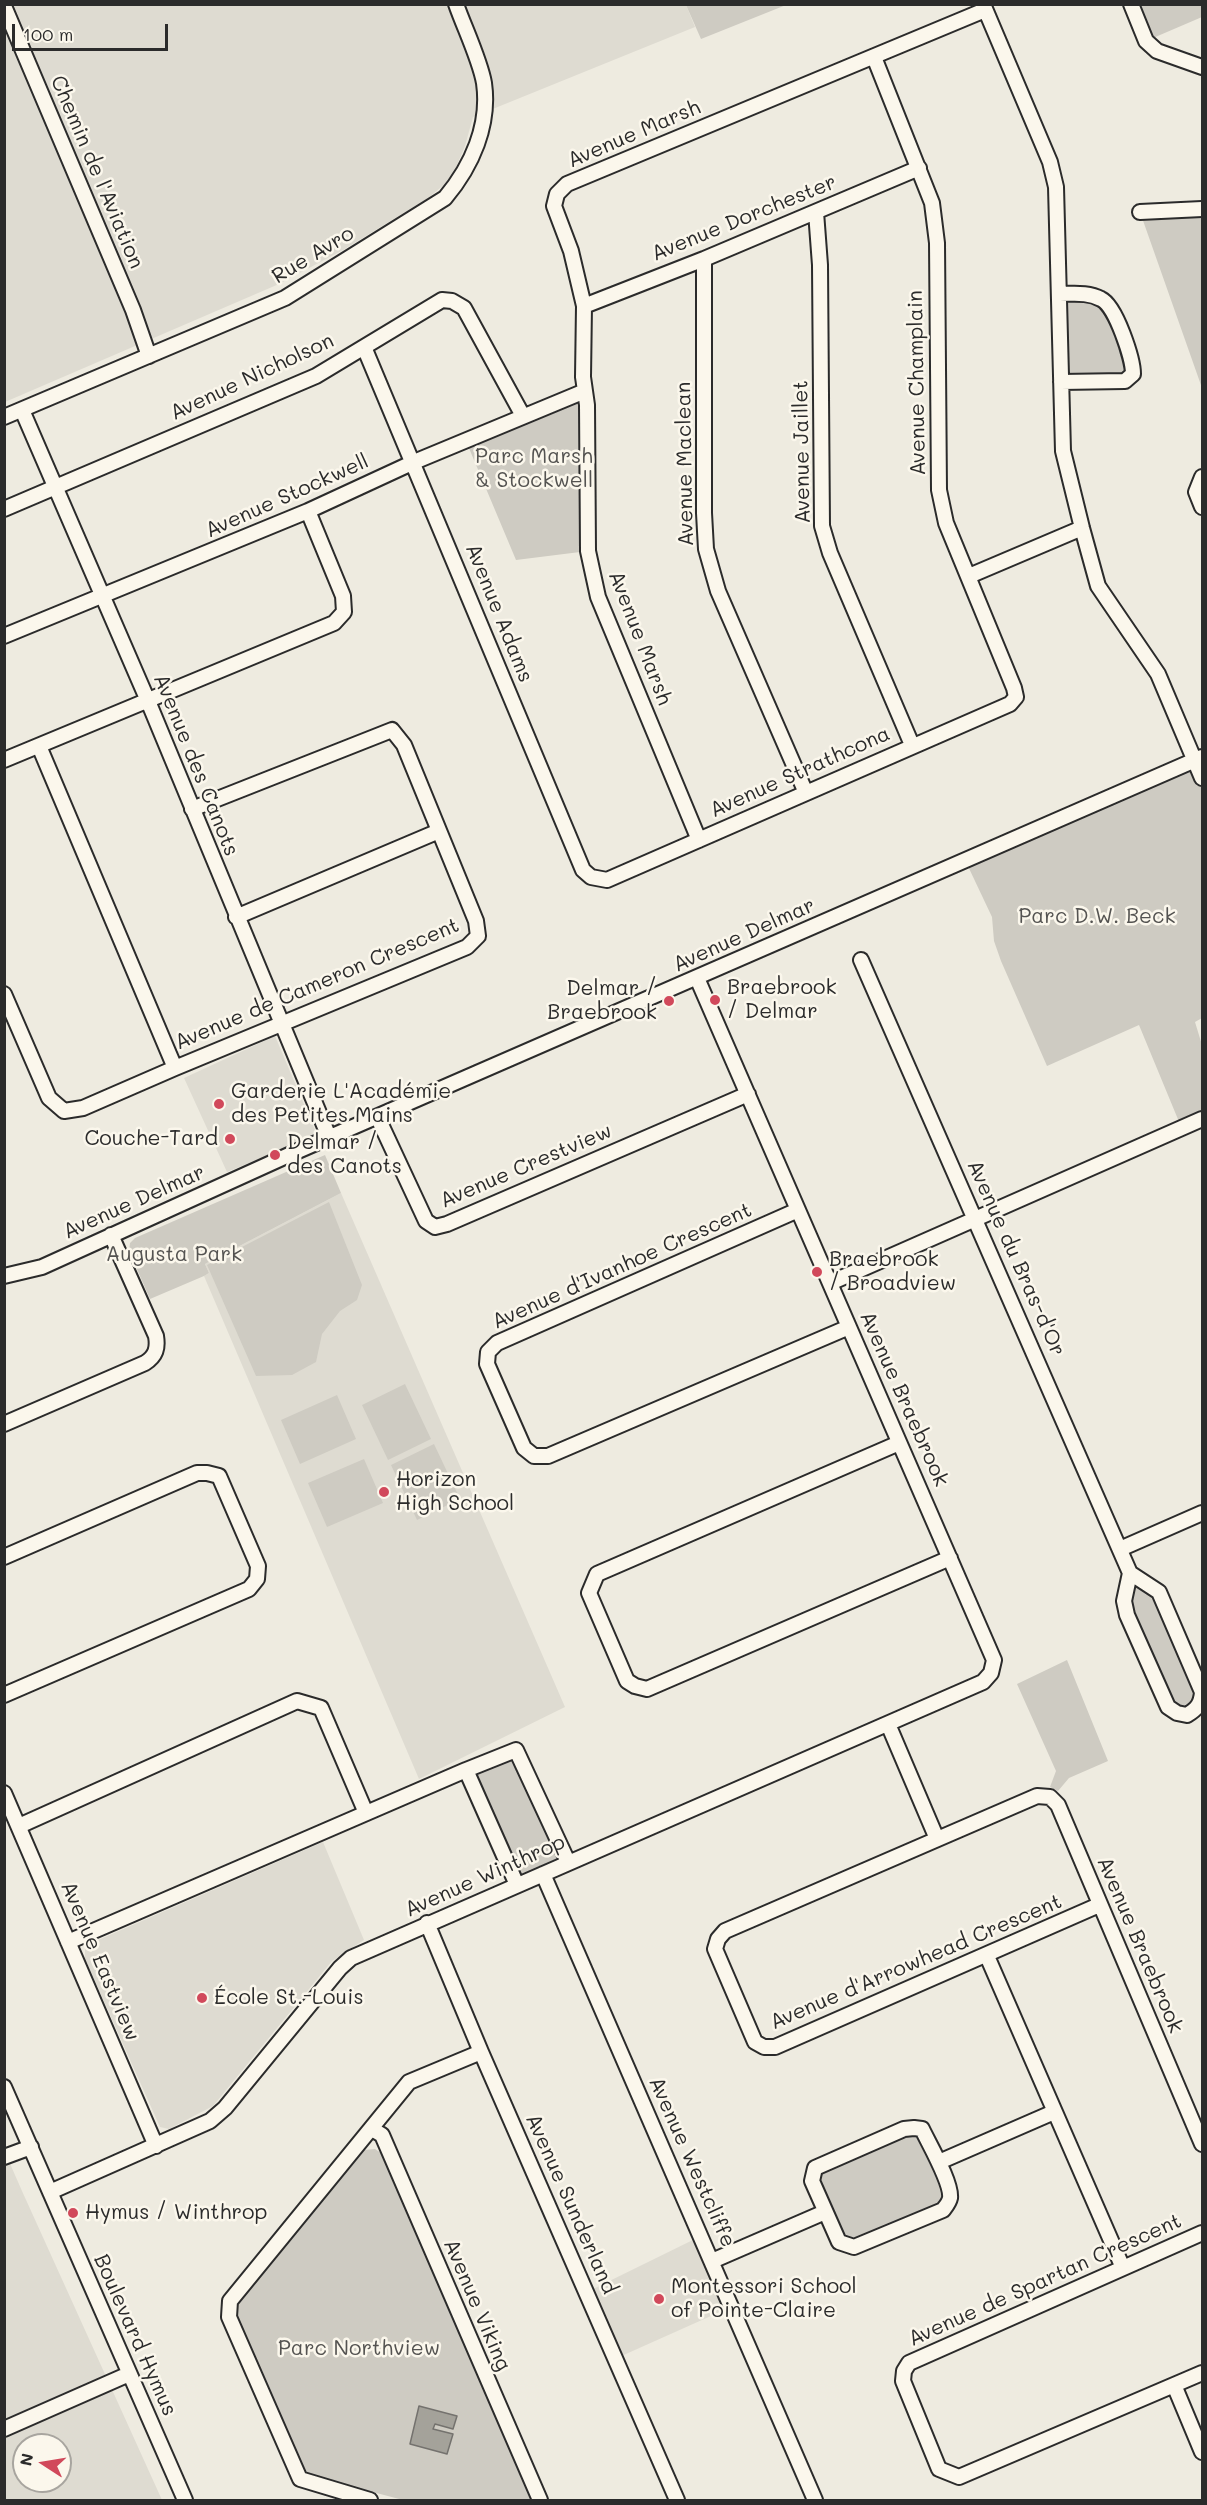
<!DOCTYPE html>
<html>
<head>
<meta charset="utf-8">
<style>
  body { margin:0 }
  #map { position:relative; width:1207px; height:2505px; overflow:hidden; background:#eeebe0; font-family:Mali,sans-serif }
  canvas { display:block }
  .frame { position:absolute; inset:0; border:6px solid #2b2b2b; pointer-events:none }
  .north { position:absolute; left:12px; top:2433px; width:60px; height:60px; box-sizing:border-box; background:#fbf7ec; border:2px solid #a8a59f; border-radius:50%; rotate:282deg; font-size:16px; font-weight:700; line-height:24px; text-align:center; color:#2b2b2b }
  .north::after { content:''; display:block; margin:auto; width:21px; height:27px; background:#d1495b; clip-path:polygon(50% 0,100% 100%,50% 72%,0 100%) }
  .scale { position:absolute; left:12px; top:24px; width:156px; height:27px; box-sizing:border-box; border:3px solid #2b2b2b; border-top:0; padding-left:8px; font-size:18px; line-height:21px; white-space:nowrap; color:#2b2b2b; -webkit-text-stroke:4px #fbf7ec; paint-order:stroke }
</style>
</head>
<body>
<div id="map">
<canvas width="1207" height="2505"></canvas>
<div class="frame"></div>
<div class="north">N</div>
<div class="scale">100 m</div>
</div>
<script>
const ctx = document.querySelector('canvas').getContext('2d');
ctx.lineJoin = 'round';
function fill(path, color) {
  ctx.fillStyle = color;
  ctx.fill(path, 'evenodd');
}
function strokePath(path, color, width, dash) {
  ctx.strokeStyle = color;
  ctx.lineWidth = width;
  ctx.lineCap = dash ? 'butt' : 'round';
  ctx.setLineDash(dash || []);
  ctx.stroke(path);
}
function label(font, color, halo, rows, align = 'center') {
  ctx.font = font + ' Mali,sans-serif';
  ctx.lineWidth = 5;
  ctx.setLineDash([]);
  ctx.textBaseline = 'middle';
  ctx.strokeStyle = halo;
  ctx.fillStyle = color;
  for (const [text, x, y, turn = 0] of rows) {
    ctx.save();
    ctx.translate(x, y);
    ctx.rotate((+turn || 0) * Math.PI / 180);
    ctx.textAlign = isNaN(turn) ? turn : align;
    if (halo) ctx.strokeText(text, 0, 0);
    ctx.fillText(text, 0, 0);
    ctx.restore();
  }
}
fill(new Path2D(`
  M 5,5 L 686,5 L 695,27 L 473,117 L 465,146 L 451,179 L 428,198 L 343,250 L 279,284 L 5,402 Z
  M 275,1036 L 317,1135 L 227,1172 L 184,1078 Z
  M 341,1193 L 565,1707 L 419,1779 L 204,1276 L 209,1273 L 205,1264 Z
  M 323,1842 L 364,1940 L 332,1961 L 213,2106 L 169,2129 L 160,2127 L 85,1959 L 85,1948 L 89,1944 Z
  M 4,2150 L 22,2191 L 162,2500 L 5,2500 ZM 24,2445 L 60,2445 L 60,2481 L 24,2481 Z
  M 701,2236 L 731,2307 L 617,2358 L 587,2292 Z`), '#dedbd1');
fill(new Path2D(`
  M 686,5 L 786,5 L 701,39 Z
  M 1133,5 L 1202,5 L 1202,17 L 1146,41 Z
  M 1202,209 L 1202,388 L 1140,212 Z
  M 1060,294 L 1104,300 L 1133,374 L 1061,382 Z
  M 585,391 L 588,551 L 516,560 L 466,441 Z
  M 1195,761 L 1202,778 L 1202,1018 L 1195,1022 L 1202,1045 L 1202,1119 L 1182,1129 L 1139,1025 L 1047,1066 L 1001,961 L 994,941 L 992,917 L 966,862 Z
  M 325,1155 L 341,1193 L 205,1264 L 209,1273 L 204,1276 L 150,1299 L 129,1251 L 130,1243 L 135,1238 Z
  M 329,1202 L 362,1285 L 357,1300 L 340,1311 L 322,1334 L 316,1362 L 292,1375 L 256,1376 L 207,1265 Z
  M 405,1384 L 431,1439 L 388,1460 L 362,1405 Z
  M 337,1395 L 356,1439 L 300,1464 L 281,1420 Z
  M 434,1444 L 460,1499 L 417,1520 L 391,1465 Z
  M 364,1459 L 383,1503 L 327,1527 L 308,1483 Z
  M 1130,1573 L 1150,1586 L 1201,1701 L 1177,1713 L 1127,1615 Z
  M 1067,1660 L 1108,1761 L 1069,1778 L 1058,1791 L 1050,1787 L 1056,1771 L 1017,1684 Z
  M 511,1759 L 558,1858 L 517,1877 L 473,1776 Z
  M 922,2129 L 949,2203 L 846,2245 L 825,2212 L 815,2168 Z
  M 375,2149 L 384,2155 L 534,2500 L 403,2500 L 312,2476 L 302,2468 L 235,2314 L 237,2304 L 364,2150 Z`), '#cecbc2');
const water = new Path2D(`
  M 419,2406 L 457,2416 L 453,2429 L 435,2424 L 433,2429 L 453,2434 L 447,2454 L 410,2444 Z`);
fill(water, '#a4a29a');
strokePath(water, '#74726e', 1.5);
const minor = new Path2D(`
  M 983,4 L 1050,162 L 1056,187 L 1063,451 L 1082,528 L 1098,586 L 1158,674 L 1202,778
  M 1131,4 L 1146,41 L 1157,51 L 1202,67
  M 4,6 L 133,310 L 149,356
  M 816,212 L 820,265 L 822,526 L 830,553 L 912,745
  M 1140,212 L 1202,209
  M 704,259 L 704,513 L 706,549 L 718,591 L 806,793
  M 1060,294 C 1074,294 1088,292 1101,299 C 1116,306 1133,359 1133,374 L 1125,381 L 1061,382
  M 584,306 L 704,259 L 919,168
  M 364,347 L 583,870 L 591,877 L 607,880 L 1010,704 L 1016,697 L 1014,688 L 946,523 L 939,490 L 937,243 L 932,203 L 874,57
  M 22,410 L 148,701 L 329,1137
  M 4,417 L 285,298 L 445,198 C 472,166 490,125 484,83 C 480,60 464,27 456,4
  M 1202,477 L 1196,492 L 1202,507
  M 4,509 L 316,376 L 442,300 L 452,301 L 464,308 L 523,416
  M 969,576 L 1082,528
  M 4,636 L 308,511 L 414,462 L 585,391
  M 39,746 L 175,1068
  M 4,760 L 334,623 L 344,612 L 343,596 L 308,511
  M 699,840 L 598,597 L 588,551 L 587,405 L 583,377 L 584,306 L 571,251 L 554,206 L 557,194 L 567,184 L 985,10
  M 236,917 L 439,831
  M 861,960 L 1130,1573
  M 4,994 L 49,1098 L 64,1111 L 83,1108 L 175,1068 L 467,947 L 478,936 L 476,921 L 404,745 L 392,730 L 192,809
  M 378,1118 L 426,1221 L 435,1227 L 447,1224 L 748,1094
  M 798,1210 L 497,1343 L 488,1352 L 487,1364 L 524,1448 L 534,1456 L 548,1456 L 849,1327
  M 4,1276 L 42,1267 L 291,1154 L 1202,757
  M 830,1283 L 1202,1119
  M 4,1424 L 145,1363 C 156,1356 158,1348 156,1336 L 111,1235
  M 899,1443 L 597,1574 L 589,1593 L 627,1681 L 635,1686 L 647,1689 L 950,1558
  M 1120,1549 L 1202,1513
  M 4,1557 L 197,1473 L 207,1473 L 219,1476 L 258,1566 L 257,1579 L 249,1589 L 4,1695
  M 1130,1573 L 1159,1592 L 1202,1692 C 1201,1704 1197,1709 1187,1715 L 1177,1713 L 1168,1707 L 1127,1615 L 1124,1601 Z
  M 888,1724 L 937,1839
  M 466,1770 L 517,1885
  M 4,1793 L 156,2146
  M 19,1826 L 297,1701 L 321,1708 L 366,1813
  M 543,1874 L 815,2500
  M 1099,1905 L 775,2047 L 764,2047 L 755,2042 L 715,1949 L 718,1939 L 725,1931 L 1037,1796 L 1050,1797 L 1058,1805 L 1202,2144
  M 427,1923 L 481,2052 L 677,2500
  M 68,1942 L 466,1770 L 516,1750 L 568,1862
  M 987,1956 L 1123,2268
  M 4,2087 L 185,2500
  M 914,2128 L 922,2129 C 929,2144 952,2183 950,2198 C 949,2203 946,2206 943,2210 L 854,2247 L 839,2242 L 812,2181 L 815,2168 L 904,2129 Z
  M 372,2129 L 382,2135 L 540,2500
  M 4,2157 L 31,2147
  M 939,2162 L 1054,2112
  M 50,2192 L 210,2121 L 225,2108 L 340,1968 L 351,1958 L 983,1682 L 991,1673 L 994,1660 L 697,978
  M 1202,2233 L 909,2363 L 904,2371 L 903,2381 L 939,2469 L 959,2477 L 1202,2373
  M 712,2261 L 825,2212
  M 1174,2385 L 1202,2452
  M 4,2429 L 129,2374
  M 370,2500 L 300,2479 L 229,2317 L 230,2301 L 409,2082 L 481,2052`);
strokePath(minor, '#2b2b2b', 18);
strokePath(minor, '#fbf7ec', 14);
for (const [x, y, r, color] of [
  [715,1000,6,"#d1495b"],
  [669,1001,6,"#d1495b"],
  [219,1104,6,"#d1495b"],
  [230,1139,6,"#d1495b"],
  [275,1155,6,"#d1495b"],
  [817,1272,6,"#d1495b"],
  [384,1492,6,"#d1495b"],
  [202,1998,6,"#d1495b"],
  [73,2213,6,"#d1495b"],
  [659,2299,6,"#d1495b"]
]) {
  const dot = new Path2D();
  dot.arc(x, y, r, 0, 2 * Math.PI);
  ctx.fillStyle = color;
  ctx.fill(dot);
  strokePath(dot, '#fbf7ec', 2);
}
label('21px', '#2b2b2b', '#fbf7ec', [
  ["Avenue Marsh",634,134,-23],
  ["Chemin de l'Aviation",97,172,67],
  ["Avenue Dorchester",744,218,-22],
  ["Rue Avro",313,255,-31],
  ["Avenue Nicholson",252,377,-25],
  ["Avenue Champlain",917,383,-91],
  ["Avenue Jaillet",802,452,-91],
  ["Avenue Maclean",685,464,-91],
  ["Avenue Stockwell",287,496,-24],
  ["Avenue Adams",499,613,68],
  ["Avenue Marsh",640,638,69],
  ["Avenue des Canots",196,765,68],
  ["Avenue Strathcona",800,772,-24],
  ["Avenue Delmar",744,935,-24],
  ["Avenue de Cameron Crescent",317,984,-23],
  ["Avenue Crestview",526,1166,-23],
  ["Avenue Delmar",134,1202,-24],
  ["Avenue du Bras-d'Or",1016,1258,66],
  ["Avenue d'Ivanhoe Crescent",622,1266,-24],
  ["Avenue Braebrook",904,1399,66],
  ["Avenue Winthrop",485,1876,-24],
  ["Avenue Braebrook",1140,1945,67],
  ["Avenue Eastview",100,1961,67],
  ["Avenue d'Arrowhead Crescent",916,1962,-23],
  ["Avenue Westcliffe",692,2162,66],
  ["Avenue Sunderland",571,2204,66],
  ["Avenue de Spartan Crescent",1045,2280,-24],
  ["Avenue Viking",477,2305,67],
  ["Boulevard Hymus",135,2335,66]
]);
label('21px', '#545351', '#fbf7ec', [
  ["Parc Marsh",534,457],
  ["& Stockwell",534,481],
  ["Parc D.W. Beck",1097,917],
  ["Augusta Park",174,1255],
  ["Parc Northview",359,2349]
]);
label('21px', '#2b2b2b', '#fbf7ec', [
  ["Braebrook",727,988],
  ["/ Delmar",727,1012],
  ["Delmar /",657,989,"right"],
  ["Braebrook",657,1013,"right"],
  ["Garderie L'Académie",231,1092],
  ["des Petites Mains",231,1116],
  ["Couche-Tard",218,1139,"right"],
  ["Delmar /",287,1143],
  ["des Canots",287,1167],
  ["Braebrook",829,1260],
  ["/ Broadview",829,1284],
  ["Horizon",396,1480],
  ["High School",396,1504],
  ["École St.-Louis",214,1998],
  ["Hymus / Winthrop",85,2213],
  ["Montessori School",671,2287],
  ["of Pointe-Claire",671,2311]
], 'left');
</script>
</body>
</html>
